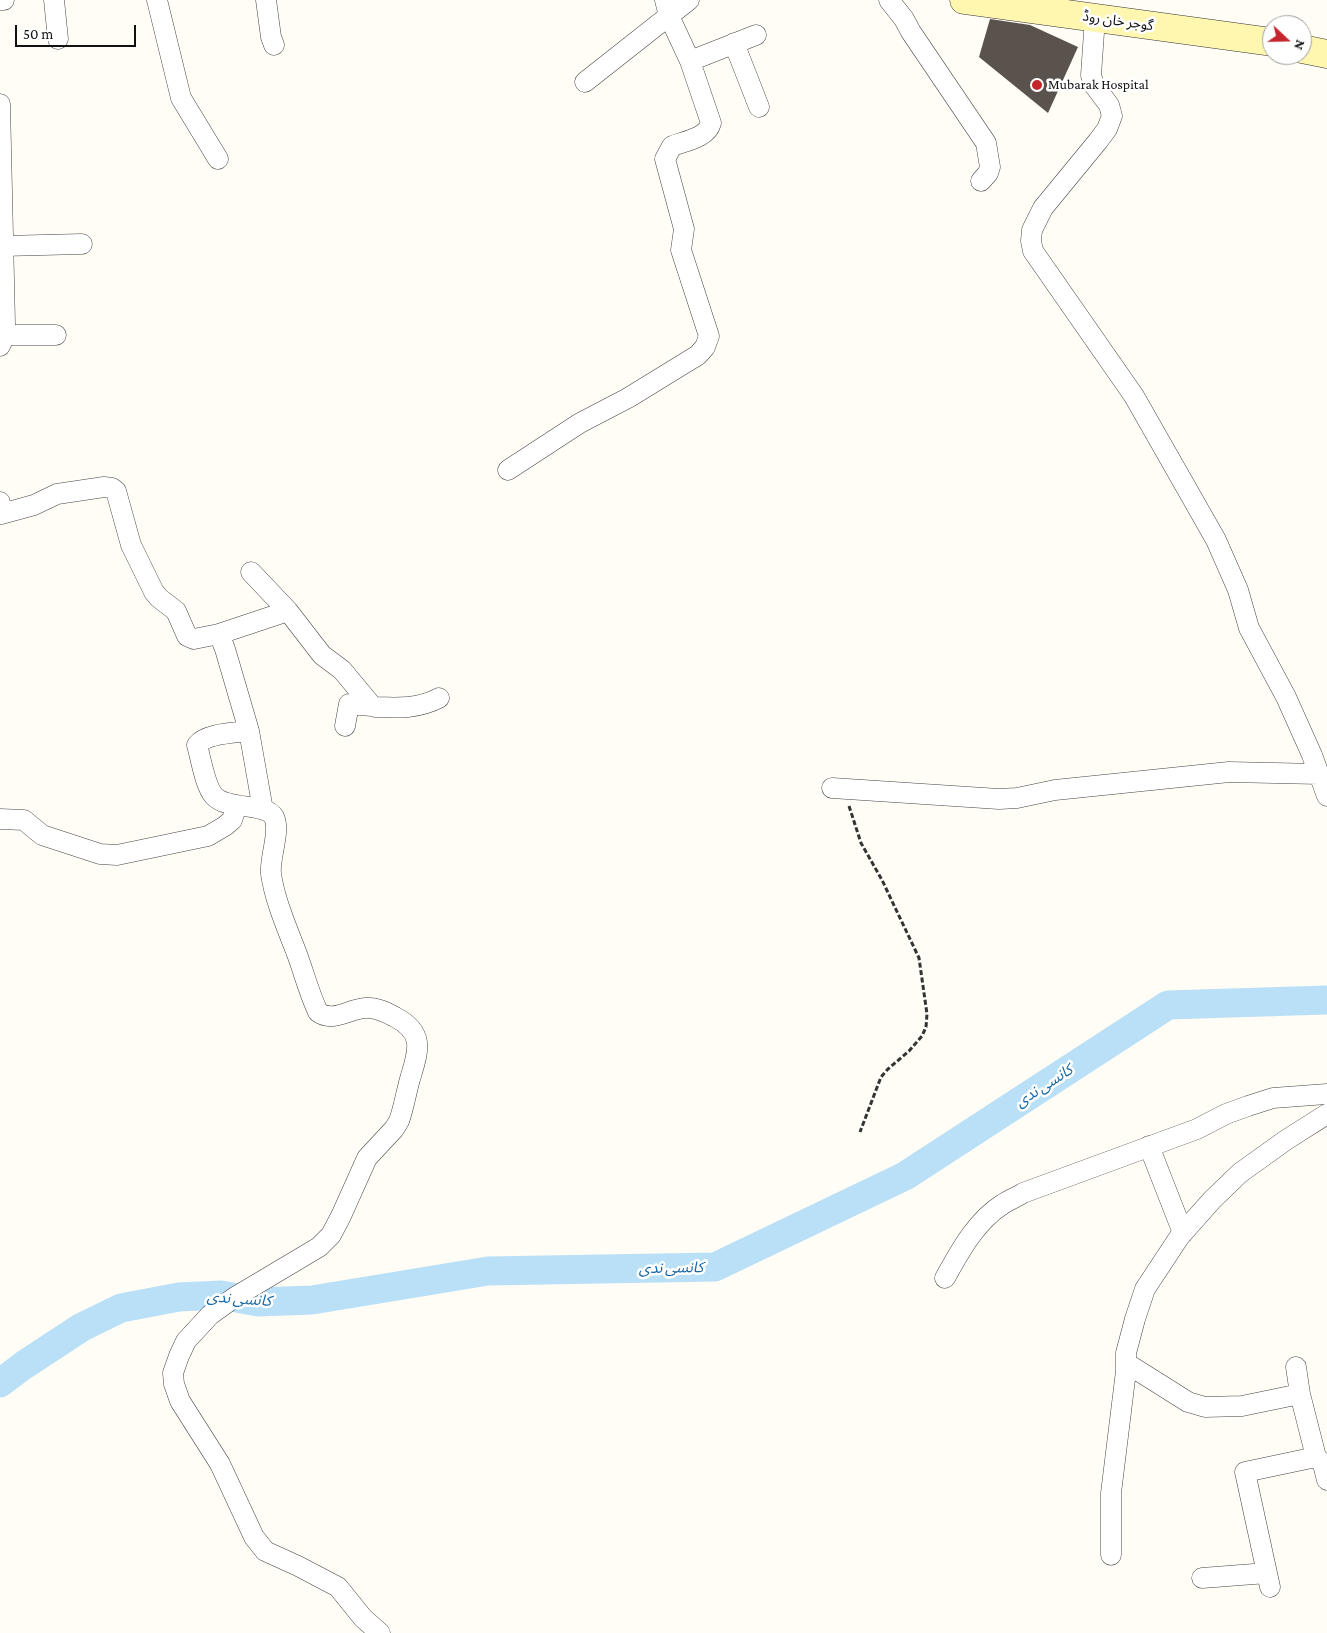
<!DOCTYPE html>
<html>
<head>
<meta charset="utf-8">
<style>
  body { margin:0 }
  #map { position:relative; width:1327px; height:1633px; overflow:hidden; background:#fffdf5; font-family:"Crimson Pro",serif }
  canvas { display:block }
  .north { position:absolute; left:1262px; top:15px; width:50px; height:50px; box-sizing:border-box; background:#fff; border:1px solid #a0a0a0; border-radius:50%; rotate:111deg; font-size:14px; font-weight:700; line-height:20px; text-align:center; color:#111 }
  .north::after { content:''; display:block; margin:auto; width:18px; height:22px; background:#c4262e; clip-path:polygon(50% 0,100% 100%,50% 72%,0 100%) }
  .scale { position:absolute; left:15px; top:25px; width:121px; height:22px; box-sizing:border-box; border:2px solid #111; border-top:0; padding-left:6px; font-size:15px; line-height:18px; white-space:nowrap; color:#111; -webkit-text-stroke:4px #fff; paint-order:stroke }
</style>
</head>
<body>
<div id="map">
<canvas width="1327" height="1633"></canvas>
<div class="north">N</div>
<div class="scale">50 m</div>
</div>
<script>
const ctx = document.querySelector('canvas').getContext('2d');
ctx.lineJoin = 'round';
function strokePath(path, color, width, dash) {
  ctx.strokeStyle = color;
  ctx.lineWidth = width;
  ctx.lineCap = dash ? 'butt' : 'round';
  ctx.setLineDash(dash || []);
  ctx.stroke(path);
}
function fill(path, color) {
  ctx.fillStyle = color;
  ctx.fill(path, 'evenodd');
}
function label(font, color, halo, rows, align = 'center') {
  ctx.font = font + ' "Crimson Pro","Noto Sans Arabic",serif';
  ctx.lineWidth = 5;
  ctx.setLineDash([]);
  ctx.textBaseline = 'middle';
  ctx.strokeStyle = halo;
  ctx.fillStyle = color;
  for (const [text, x, y, turn = 0] of rows) {
    ctx.save();
    ctx.translate(x, y);
    ctx.rotate((+turn || 0) * Math.PI / 180);
    ctx.textAlign = isNaN(turn) ? turn : align;
    if (halo) ctx.strokeText(text, 0, 0);
    ctx.fillText(text, 0, 0);
    ctx.restore();
  }
}
strokePath(new Path2D(`
  M 0,1383 L 24,1365 L 82,1327 L 121,1308 L 179,1297 L 221,1295 L 258,1302 L 312,1300 L 488,1271 L 715,1267 L 905,1176 L 1168,1005 L 1327,1000`), '#b9e0f7', 29);
fill(new Path2D(`
  M 990,19 L 1030,25 L 1078,47 L 1048,113 L 979,57 Z`), '#5a524d');
const street = new Path2D(`
  M 0,0 L 4,0
  M 54,0 L 58,39
  M 157,0 L 181,98 L 218,159
  M 266,0 L 271,37 L 274,45
  M 889,0 L 904,19 L 911,32 L 986,143 L 990,167 L 988,173 L 981,181
  M 1095,18 L 1091,75 L 1094,85 L 1109,105 L 1112,116 L 1107,129 L 1098,141 L 1043,208 L 1032,230 L 1031,241 L 1033,251 L 1134,396 L 1216,540 L 1238,590 L 1249,628 L 1286,697 L 1312,755 L 1327,796
  M 734,43 L 759,107
  M 690,61 L 756,35
  M 585,82 L 689,0
  M 0,104 L 5,324 L 4,337 L 0,346
  M 3,246 L 82,244
  M 4,335 L 56,335
  M 508,470 L 580,423 L 628,398 L 698,355 L 705,347 L 709,336 L 681,250 L 684,229 L 665,159 L 672,146 C 685,141 707,138 711,123 L 690,61 L 669,16 L 665,0
  M 0,502 L 1,514 L 34,505 L 57,494 L 104,487 L 112,488 L 116,491 L 131,545 L 154,592 L 159,598 L 176,611 L 187,636 L 194,639 L 219,634 L 225,649 L 249,731 L 263,810
  M 251,572 L 288,611 L 322,655 L 342,670 L 372,706 L 375,707 C 398,708 418,709 439,698
  M 219,634 L 288,611
  M 345,726 L 349,704 L 372,706
  M 249,731 C 234,733 206,733 197,745 C 201,759 205,786 214,796 C 228,811 265,802 274,817 C 281,831 269,858 271,874 C 275,901 287,928 297,954 C 304,973 309,993 318,1012 C 333,1023 349,1009 365,1008 C 376,1007 386,1012 395,1017 C 426,1033 418,1052 410,1079 C 406,1093 404,1107 399,1121 L 394,1129 L 367,1158 L 341,1216 L 331,1235 L 319,1247 L 235,1297 L 210,1315 L 186,1341 L 179,1356 L 173,1373 L 174,1384 L 180,1401 L 220,1464 L 254,1537 L 265,1551 L 298,1566 L 338,1587 L 363,1618 L 380,1633
  M 832,788 L 999,799 L 1017,798 L 1055,790 L 1229,772 L 1319,774
  M 0,819 L 24,820 L 42,835 L 100,854 L 117,855 L 208,836 L 225,826 L 232,820 L 237,805
  M 1149,1146 L 1183,1233
  M 945,1278 C 960,1251 976,1221 1003,1204 C 1009,1200 1017,1197 1023,1193 L 1197,1129 L 1226,1114 L 1248,1106 L 1273,1098 L 1327,1094
  M 1126,1363 L 1188,1402 L 1205,1407 L 1242,1406 L 1300,1394
  M 1296,1367 L 1300,1394 L 1316,1457 L 1323,1464 L 1327,1480
  M 1111,1555 L 1111,1493 L 1126,1371 L 1126,1353 L 1135,1319 L 1145,1289 L 1180,1236 L 1212,1200 L 1240,1173 L 1286,1140 L 1327,1114
  M 1202,1578 L 1267,1573
  M 1270,1587 L 1245,1472 L 1316,1457`);
const secondary = new Path2D(`
  M 964,0 L 1272,42
  M 1302,49 L 1327,54`);
strokePath(street, '#444', 21);
strokePath(secondary, '#333', 29);
strokePath(new Path2D(`
  M 849,806 L 861,843 L 882,880 L 919,958 L 927,1014 L 926,1027 L 922,1036 L 909,1051 L 888,1069 L 881,1077 L 860,1132`), '#333', 3, [5, 2.5]);
strokePath(street, '#fff', 20);
strokePath(secondary, '#fff6b0', 28);
for (const [x, y, r, color] of [
  [1037,85,6,"#c4262e"]
]) {
  const dot = new Path2D();
  dot.arc(x, y, r, 0, 2 * Math.PI);
  ctx.fillStyle = color;
  ctx.fill(dot);
  strokePath(dot, '#fff', 2);
}
label('14px', '#111', '#fff', [
  ["گوجر خان روڈ",1118,21,8]
]);
label('14px', '#111', '#fff', [
  ["Mubarak Hospital",1048,85]
], 'left');
label('italic 15px', '#1768a6', '#fff', [
  ["کانسی ندی",1044,1086,-33],
  ["کانسی ندی",671,1268,-1],
  ["کانسی ندی",239,1299,4]
]);
</script>
</body>
</html>
